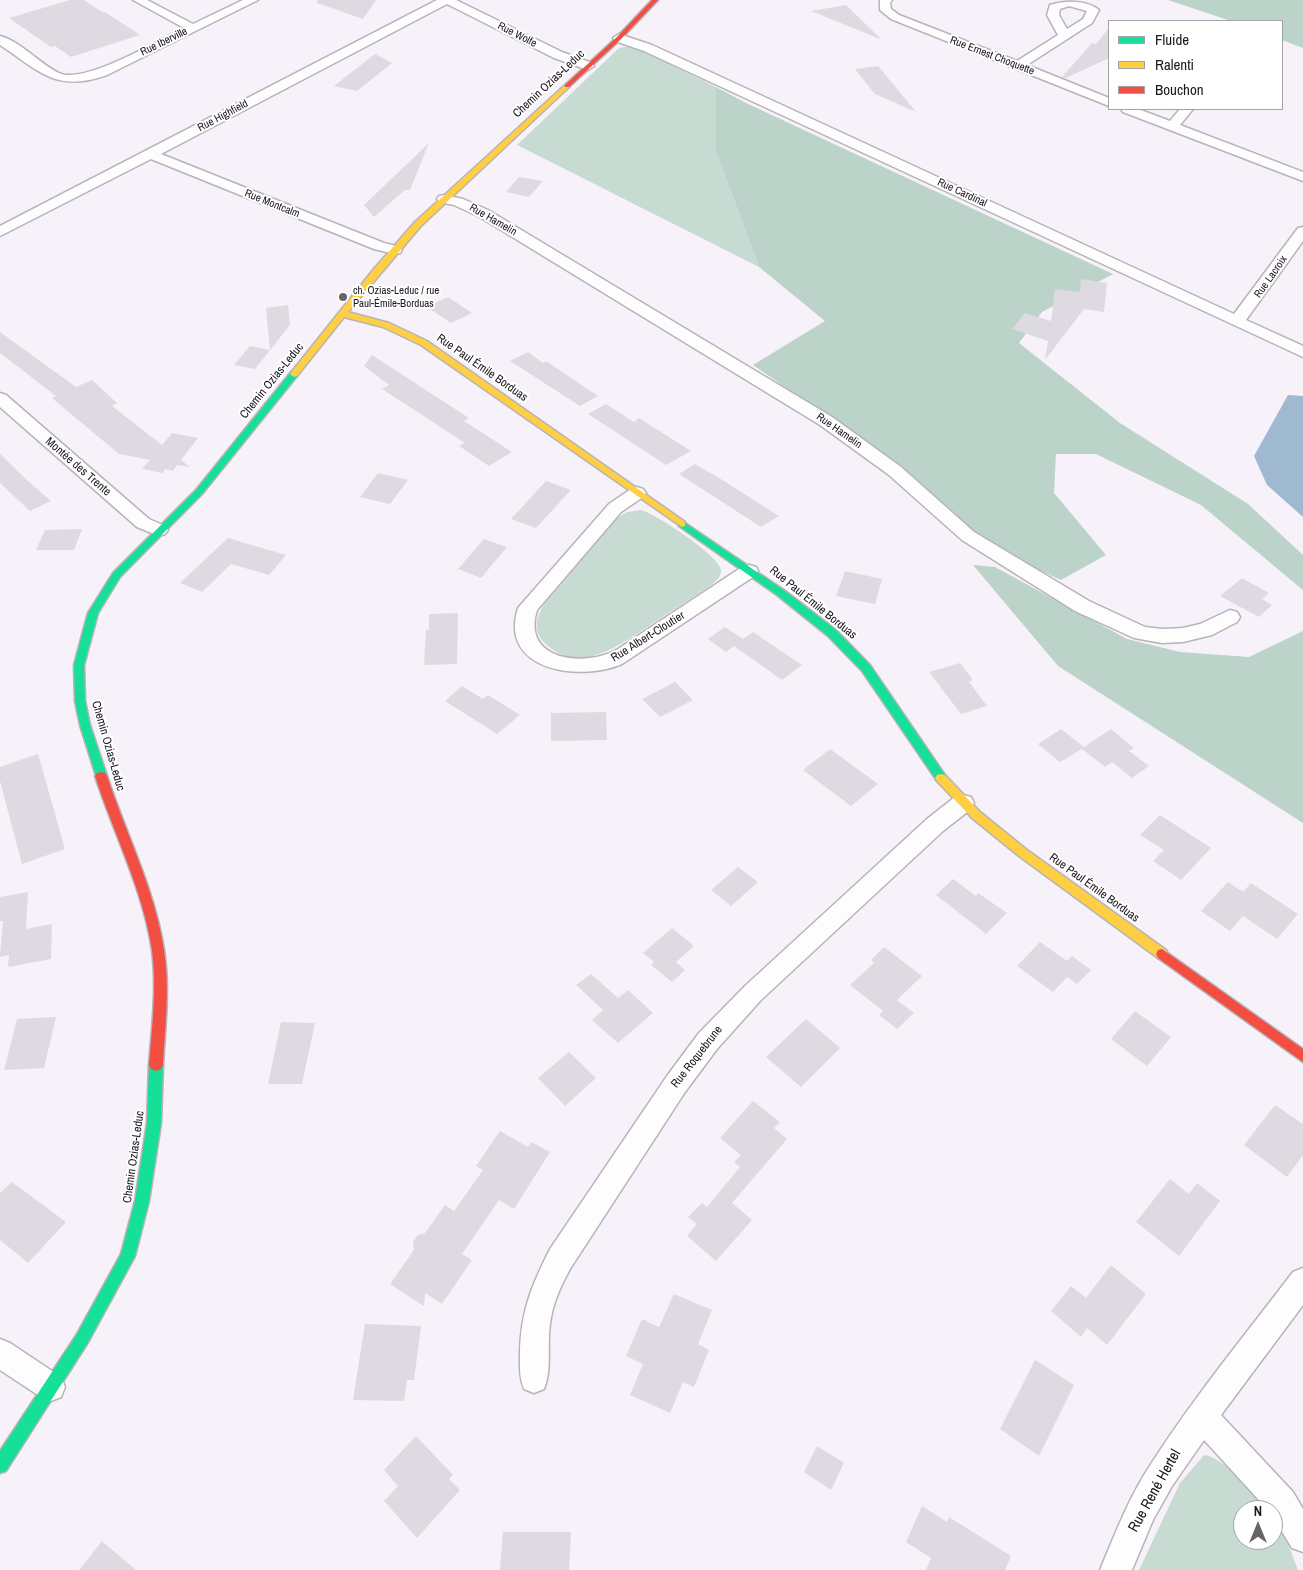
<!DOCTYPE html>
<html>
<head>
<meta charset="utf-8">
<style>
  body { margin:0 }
  #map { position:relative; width:1303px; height:1570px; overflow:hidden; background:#f7f2fa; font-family:"Archivo Narrow",sans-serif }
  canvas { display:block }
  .legend { position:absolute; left:1108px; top:20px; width:175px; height:90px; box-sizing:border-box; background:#fff; border:1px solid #a4a2a5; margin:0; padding:6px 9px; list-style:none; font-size:15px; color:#1b171d }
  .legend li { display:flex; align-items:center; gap:10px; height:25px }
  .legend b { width:25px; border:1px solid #a4a2a5 }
  .north { position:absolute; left:1233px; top:1500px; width:50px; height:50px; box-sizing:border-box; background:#fff; border:1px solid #a4a2a5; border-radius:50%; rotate:0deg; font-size:14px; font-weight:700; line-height:20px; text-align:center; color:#1b171d }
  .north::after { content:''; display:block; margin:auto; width:18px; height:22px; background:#68646a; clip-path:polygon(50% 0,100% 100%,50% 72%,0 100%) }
</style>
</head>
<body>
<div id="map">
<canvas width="1303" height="1570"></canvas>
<ul class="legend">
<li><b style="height:6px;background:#16e098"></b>Fluide</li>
<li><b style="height:6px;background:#ffcf43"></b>Ralenti</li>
<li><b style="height:6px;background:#f24e42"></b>Bouchon</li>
</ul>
<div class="north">N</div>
</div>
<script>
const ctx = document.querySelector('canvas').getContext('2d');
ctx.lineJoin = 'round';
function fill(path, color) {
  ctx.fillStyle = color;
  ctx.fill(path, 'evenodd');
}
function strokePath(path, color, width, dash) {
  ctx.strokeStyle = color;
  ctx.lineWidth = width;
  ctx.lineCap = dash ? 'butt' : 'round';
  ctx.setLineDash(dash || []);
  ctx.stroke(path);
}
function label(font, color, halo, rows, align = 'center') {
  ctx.font = font + ' "Archivo Narrow",sans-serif';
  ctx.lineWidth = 4;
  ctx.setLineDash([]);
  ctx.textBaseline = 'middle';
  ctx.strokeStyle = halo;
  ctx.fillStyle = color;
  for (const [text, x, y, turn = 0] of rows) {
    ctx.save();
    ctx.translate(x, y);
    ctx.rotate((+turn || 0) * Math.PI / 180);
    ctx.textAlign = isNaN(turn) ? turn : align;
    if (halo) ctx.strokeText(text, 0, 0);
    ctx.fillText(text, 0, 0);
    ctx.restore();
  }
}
fill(new Path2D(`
  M 624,47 L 636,47 L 716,87 L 716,151 L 759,267 L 517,145 L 619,48 Z
  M 641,510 C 656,514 720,556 721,570 C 722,578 712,584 707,588 C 688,601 668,613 649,626 C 618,646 576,678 543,641 C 532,629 537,615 545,603 L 617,518 L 627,512 Z
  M 1204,1455 C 1221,1455 1257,1496 1268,1510 L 1243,1510 L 1243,1540 L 1273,1540 L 1273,1517 L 1285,1536 L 1298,1570 L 1139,1570 L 1180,1483 Z`), '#c8dbd3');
fill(new Path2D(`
  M 1168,0 L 1303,0 L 1303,48 L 1282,40 L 1282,21 L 1231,21 Z
  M 716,87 L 748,104 L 1113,274 L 1042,312 L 1019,343 L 1120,423 L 1248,504 L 1303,555 L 1303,590 L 1201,505 L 1096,454 L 1056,454 L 1054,493 L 1106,555 L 1061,580 L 1010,557 L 979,536 L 891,460 L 753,365 L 825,321 L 759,267 L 716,151 Z
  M 973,565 L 995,567 L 1127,639 L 1180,652 L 1249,657 L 1303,631 L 1303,823 L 1058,666 Z`), '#bbd3c8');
fill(new Path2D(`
  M 1288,395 L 1303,396 L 1303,517 L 1267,485 L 1254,456 Z`), '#9fb9d1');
fill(new Path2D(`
  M 70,0 L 84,0 L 102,12 L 105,12 L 140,35 L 71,57 L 55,46 L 51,47 L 9,18 Z
  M 317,0 L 376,0 L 363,19 L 317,3 Z
  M 846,5 L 880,38 L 880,39 L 811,11 Z
  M 1109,28 L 1109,58 L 1066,78 L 1062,77 L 1092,43 L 1096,44 Z
  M 375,54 L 392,63 L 357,91 L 334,86 Z
  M 878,66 L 916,112 L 875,94 L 855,69 Z
  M 429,143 L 410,190 L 405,190 L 374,217 L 364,205 Z
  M 519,177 L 543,181 L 529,197 L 506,192 Z
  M 1081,279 L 1107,283 L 1104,312 L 1084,309 L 1045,360 L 1048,341 L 1012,329 L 1025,313 L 1051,321 L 1055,289 L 1080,292 Z
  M 448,297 L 472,313 L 451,323 L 427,307 Z
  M 288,305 L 290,325 L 255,369 L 234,365 L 250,346 L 270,350 L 266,308 Z
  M 0,332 L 76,387 L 92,380 L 117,403 L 112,406 L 162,445 L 172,433 L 198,438 L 181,460 L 190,467 L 177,465 L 173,471 L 165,469 L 162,473 L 142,469 L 150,460 L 119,454 L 52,398 L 56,396 L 0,353 Z
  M 528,352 L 543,363 L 546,361 L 598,396 L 580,406 L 510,361 Z
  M 372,355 L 469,418 L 464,421 L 512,452 L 489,466 L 459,446 L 465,443 L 382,389 L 389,385 L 364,366 Z
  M 606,404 L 634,422 L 639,418 L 691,451 L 666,465 L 588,414 Z
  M 0,454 L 29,482 L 51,501 L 30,511 L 0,483 Z
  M 695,464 L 724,481 L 779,516 L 761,527 L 679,474 Z
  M 378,473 L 408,480 L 390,504 L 360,497 Z
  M 546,481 L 571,490 L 536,528 L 511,519 Z
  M 82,529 L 74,550 L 36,550 L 45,530 Z
  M 228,538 L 286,555 L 269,575 L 231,564 L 202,592 L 180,583 Z
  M 484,539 L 507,547 L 481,578 L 458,569 Z
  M 845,571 L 882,579 L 875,604 L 836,596 Z
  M 1242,578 L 1269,593 L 1262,599 L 1272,605 L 1259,617 L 1220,596 Z
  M 458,613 L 457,664 L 424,665 L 426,630 L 429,630 L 429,614 Z
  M 725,627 L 743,639 L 753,632 L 802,665 L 782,680 L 734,646 L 726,652 L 708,639 Z
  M 960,663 L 973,680 L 969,682 L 987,706 L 961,714 L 929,672 Z
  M 675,682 L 693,700 L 660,717 L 642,699 Z
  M 462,686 L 483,699 L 488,695 L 520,715 L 497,734 L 445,701 Z
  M 606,712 L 607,740 L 551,741 L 551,713 Z
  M 1061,729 L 1084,747 L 1111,729 L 1134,748 L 1129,751 L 1149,766 L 1132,778 L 1112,762 L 1105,767 L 1082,749 L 1060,762 L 1038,744 Z
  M 830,749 L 878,784 L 851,806 L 803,770 Z
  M 38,754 L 65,849 L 22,864 L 0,781 L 0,767 Z
  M 1160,815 L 1211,848 L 1181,880 L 1153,861 L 1164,850 L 1140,835 Z
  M 738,867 L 758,882 L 731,906 L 711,890 Z
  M 953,879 L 976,896 L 978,893 L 1007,913 L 986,934 L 936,895 Z
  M 1228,882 L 1243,892 L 1251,883 L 1298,914 L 1277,939 L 1243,916 L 1230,931 L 1201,911 Z
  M 28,892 L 26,929 L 52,924 L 51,959 L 8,967 L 9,955 L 0,957 L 3,921 L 0,921 L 0,897 Z
  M 672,928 L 694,946 L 676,962 L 685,970 L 672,982 L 651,965 L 654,962 L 643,953 Z
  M 1040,942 L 1067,961 L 1072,956 L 1091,970 L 1077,984 L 1067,977 L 1053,992 L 1017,966 Z
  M 884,947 L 922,976 L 897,1000 L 914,1013 L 897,1029 L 879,1015 L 883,1011 L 850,985 L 874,963 L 871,960 Z
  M 591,974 L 618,998 L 628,990 L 653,1013 L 618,1043 L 592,1020 L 603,1010 L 576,985 Z
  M 1135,1011 L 1171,1037 L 1147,1066 L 1111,1039 Z
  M 56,1017 L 44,1068 L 4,1070 L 17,1019 Z
  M 806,1019 L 840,1048 L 801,1087 L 766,1057 Z
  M 281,1022 L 315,1023 L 302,1084 L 268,1084 Z
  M 569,1052 L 596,1078 L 565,1106 L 538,1078 Z
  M 753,1101 L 780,1122 L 774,1128 L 787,1139 L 732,1203 L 752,1220 L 716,1261 L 687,1236 L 697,1224 L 688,1217 L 702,1203 L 707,1207 L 740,1167 L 734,1162 L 741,1155 L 720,1138 Z
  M 1275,1105 L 1303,1124 L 1303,1155 L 1287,1177 L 1244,1145 Z
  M 500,1131 L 528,1147 L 531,1142 L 550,1152 L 514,1209 L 499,1200 L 462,1254 L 472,1260 L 442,1304 L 425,1293 L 424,1306 L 390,1284 L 414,1250 L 413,1242 L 418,1235 L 425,1233 L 445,1205 L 454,1211 L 483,1170 L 476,1166 Z
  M 1170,1179 L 1189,1194 L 1197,1183 L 1220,1201 L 1179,1256 L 1136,1222 Z
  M 12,1182 L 66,1222 L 28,1263 L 0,1240 L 0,1193 Z
  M 1111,1265 L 1146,1294 L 1107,1345 L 1087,1328 L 1081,1337 L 1051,1311 L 1071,1286 L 1086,1298 Z
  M 674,1294 L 712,1310 L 698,1344 L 709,1350 L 694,1387 L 683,1382 L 670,1413 L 630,1395 L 643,1364 L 626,1356 L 642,1319 L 659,1327 Z
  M 365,1324 L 421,1326 L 414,1380 L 407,1380 L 404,1401 L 353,1400 Z
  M 1035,1360 L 1074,1385 L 1039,1456 L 1000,1429 Z
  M 416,1436 L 453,1475 L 449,1479 L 460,1490 L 417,1538 L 384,1501 L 398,1486 L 384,1470 Z
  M 817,1446 L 844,1463 L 831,1490 L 804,1472 Z
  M 922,1506 L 947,1522 L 949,1517 L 1011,1556 L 1005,1570 L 926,1570 L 931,1558 L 906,1542 Z
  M 503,1532 L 571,1532 L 569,1570 L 500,1570 Z
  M 102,1541 L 136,1570 L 79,1570 Z`), '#dedae1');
const street = new Path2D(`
  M 133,0 L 147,0 L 193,24 L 243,0 L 258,0 L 107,75 C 56,93 41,72 0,45 L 0,36 C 20,41 40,64 59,73 C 83,85 159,40 184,28 Z
  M 437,0 L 456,0 L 562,52 L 592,63 L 594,66 L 588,70 L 554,58 L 447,4 L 161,154 L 384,243 L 400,247 L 402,250 L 400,253 L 395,254 L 374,249 L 151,159 L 0,236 L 0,226 Z
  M 880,0 L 892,0 L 890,3 L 891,9 L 899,15 L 1017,61 L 1058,35 L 1047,15 L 1050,5 C 1065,0 1087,0 1099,10 L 1092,23 L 1027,65 L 1109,98 L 1109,106 L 891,19 L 880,10 ZM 1069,6 L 1087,11 L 1083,19 L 1067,29 L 1059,15 L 1060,9 Z
  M 619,34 L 652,45 L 1234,314 L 1298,228 L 1303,227 L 1303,241 L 1246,320 L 1303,346 L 1303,357 L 644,51 L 615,41 L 613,38 Z
  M 1121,109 L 1138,109 L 1170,121 L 1180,109 L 1193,109 L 1180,125 L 1303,172 L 1303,181 L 1123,112 Z
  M 444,195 L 463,199 L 488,210 L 832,417 L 901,467 L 974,532 L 1089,601 L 1145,627 L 1162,629 L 1183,628 L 1200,624 L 1230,610 L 1237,612 L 1240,617 L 1237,622 L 1212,635 L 1183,642 L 1162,643 L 1134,638 L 1075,611 L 962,540 L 889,475 L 820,425 L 478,216 L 454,205 L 439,202 L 437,199 L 439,196 Z
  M 0,393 L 6,395 L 149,519 L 165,526 L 168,530 L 165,534 L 159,536 L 137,527 L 0,407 Z
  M 637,487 L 643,489 L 646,493 L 643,497 L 621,512 L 537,610 C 521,661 585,668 618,649 L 742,567 L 749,565 L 756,567 L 758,571 L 756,575 L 622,664 C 580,682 498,671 518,608 L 609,504 L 631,489 Z
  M 963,795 L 971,797 L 974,803 L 971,809 L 943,831 L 761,1000 L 717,1049 L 685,1092 L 570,1269 C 558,1291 550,1310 549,1335 C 548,1353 551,1372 544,1389 L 534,1393 L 524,1389 C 519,1377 520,1365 520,1351 C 521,1311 532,1285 550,1249 L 667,1076 L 699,1033 L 745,986 L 927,819 L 955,797 Z
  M 1303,1268 L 1303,1305 L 1221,1415 L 1293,1492 L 1303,1509 L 1303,1552 L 1292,1548 L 1273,1517 L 1273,1510 L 1268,1510 L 1204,1440 L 1172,1486 L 1153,1520 L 1132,1570 L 1100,1570 C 1115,1534 1129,1497 1151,1464 C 1194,1397 1245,1335 1293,1272 Z
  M 0,1339 L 10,1343 L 61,1377 L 65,1387 L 61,1397 L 51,1401 L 41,1397 L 0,1370 Z`);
const fast = new Path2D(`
  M 294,371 L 297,372 L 297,376 L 202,494 L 120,577 L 98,613 L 84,665 L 85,701 L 90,725 L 107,776 L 105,779 L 97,779 L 80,725 L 75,701 L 74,665 L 88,613 L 113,573 L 196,490 L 291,372 Z
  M 682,521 L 785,591 L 836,630 L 870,665 L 945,775 L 947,778 L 945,781 L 937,781 L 862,671 L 828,636 L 777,595 L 679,526 L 679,522 Z
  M 156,1059 L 161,1061 L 163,1065 L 161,1123 L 149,1201 L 135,1256 L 87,1344 L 6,1471 L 0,1473 L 0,1451 L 77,1334 L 121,1254 L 135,1201 L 147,1123 L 149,1065 L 151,1061 Z`);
const slow = new Path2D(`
  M 565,85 L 570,86 L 421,226 L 348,312 L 389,323 L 427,341 L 685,522 L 685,526 L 682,527 L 421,345 L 383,327 L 344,317 L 297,376 L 294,377 L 290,374 L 373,270 L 415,222 Z
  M 941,774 L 945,775 L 980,812 L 1027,850 L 1166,950 L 1168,954 L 1166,958 L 1162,959 L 1158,958 L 1019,856 L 972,818 L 937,781 L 935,778 L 937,775 Z`);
const jam = new Path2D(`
  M 652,0 L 658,0 L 621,39 L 569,87 L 565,87 L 565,85 L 617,37 Z
  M 101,772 L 105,773 L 107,776 C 126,834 155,890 164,950 C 170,988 165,1027 163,1065 L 161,1069 L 156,1071 L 151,1069 L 149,1065 C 152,1027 157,988 152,950 C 143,890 114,834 95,776 L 97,773 Z
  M 1162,949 L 1303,1049 L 1303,1062 L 1158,958 L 1156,954 L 1158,950 Z`);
strokePath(street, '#b7b3b9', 3);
strokePath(fast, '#b7b3b9', 3);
strokePath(slow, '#b7b3b9', 3);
strokePath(jam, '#b7b3b9', 3);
fill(street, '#fefdfe');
fill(fast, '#16e098');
fill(slow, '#ffcf43');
fill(jam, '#f24e42');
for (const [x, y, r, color] of [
  [343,297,5,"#68646a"]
]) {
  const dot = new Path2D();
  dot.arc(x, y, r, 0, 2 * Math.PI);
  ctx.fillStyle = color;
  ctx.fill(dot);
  strokePath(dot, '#fff', 2);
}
label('11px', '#1b171d', '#fff', [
  ["Rue Wolfe",517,35,27],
  ["Rue Iberville",164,42,-26],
  ["Rue Ernest Choquette",992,56,21],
  ["Rue Highfield",223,116,-28],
  ["Rue Cardinal",962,193,25],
  ["Rue Montcalm",272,204,22],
  ["Rue Hamelin",493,220,30],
  ["Rue Lacroix",1271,277,-55],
  ["Rue Hamelin",839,431,35]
]);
label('11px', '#1b171d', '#fff', [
  ["ch. Ozias-Leduc / rue",353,291],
  ["Paul-Émile-Borduas",353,304]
], 'left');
label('12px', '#1b171d', '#fff', [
  ["Chemin Ozias-Leduc",549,84,-43],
  ["Rue Paul Émile Borduas",482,368,35],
  ["Chemin Ozias-Leduc",272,381,-51],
  ["Montée des Trente",78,467,41],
  ["Rue Paul Émile Borduas",813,603,39],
  ["Rue Albert-Cloutier",648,637,-32],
  ["Chemin Ozias-Leduc",108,746,74],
  ["Rue Paul Émile Borduas",1094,888,36],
  ["Rue Roquebrune",697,1057,-52],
  ["Chemin Ozias-Leduc",134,1157,-82]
]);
label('15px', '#1b171d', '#fff', [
  ["Rue René Hertel",1155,1491,-61]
]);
</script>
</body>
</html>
